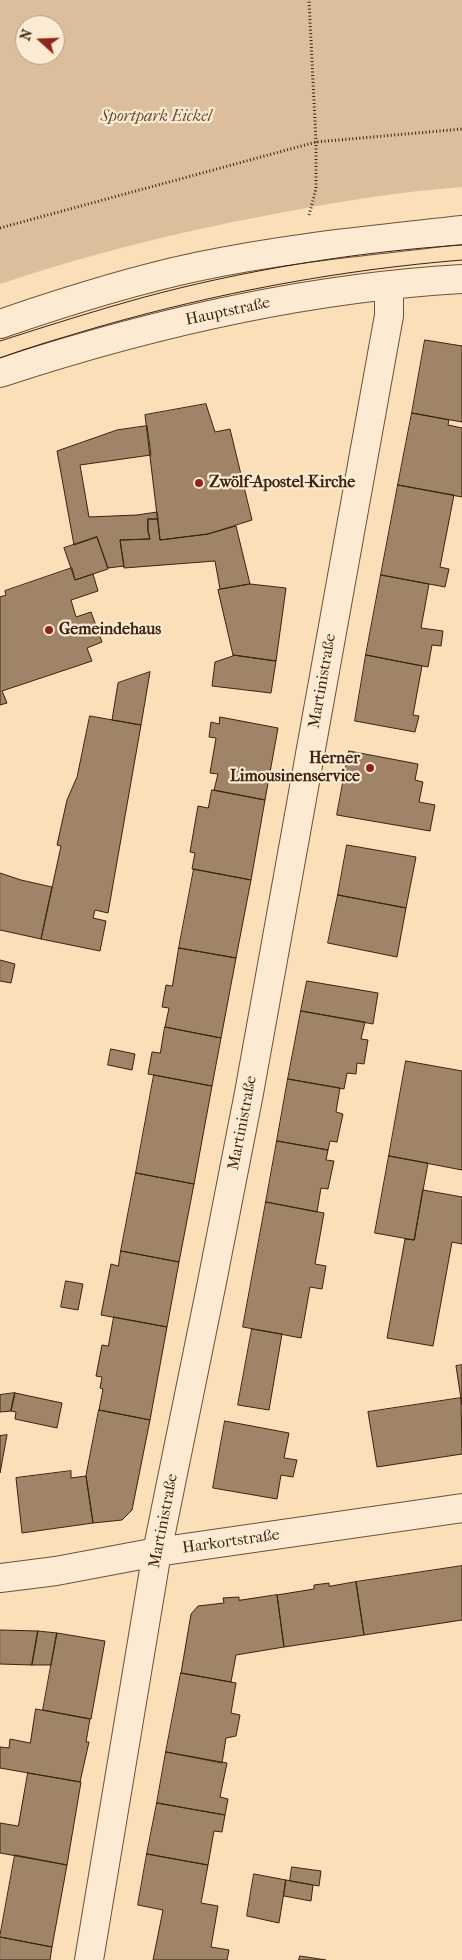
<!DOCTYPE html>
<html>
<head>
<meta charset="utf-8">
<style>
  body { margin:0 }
  #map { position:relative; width:462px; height:1960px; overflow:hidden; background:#fbdfb9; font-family:"IM FELL French Canon",serif }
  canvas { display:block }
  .north { position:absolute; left:15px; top:15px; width:50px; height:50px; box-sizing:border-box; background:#fcead2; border:1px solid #af9a84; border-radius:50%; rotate:290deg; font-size:14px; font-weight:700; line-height:20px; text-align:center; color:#3c2210 }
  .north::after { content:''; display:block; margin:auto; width:18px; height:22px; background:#8f2418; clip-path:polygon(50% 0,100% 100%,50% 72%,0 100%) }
</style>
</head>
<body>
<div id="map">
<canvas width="462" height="1960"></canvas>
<div class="north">N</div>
</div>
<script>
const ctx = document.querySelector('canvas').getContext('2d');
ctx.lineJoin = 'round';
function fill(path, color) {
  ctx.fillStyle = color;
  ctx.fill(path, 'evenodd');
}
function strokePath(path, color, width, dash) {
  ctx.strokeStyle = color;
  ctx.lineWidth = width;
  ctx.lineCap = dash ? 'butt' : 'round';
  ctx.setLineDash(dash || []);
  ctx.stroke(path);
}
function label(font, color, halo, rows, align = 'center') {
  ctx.font = font + ' "IM FELL French Canon",serif';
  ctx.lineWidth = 4.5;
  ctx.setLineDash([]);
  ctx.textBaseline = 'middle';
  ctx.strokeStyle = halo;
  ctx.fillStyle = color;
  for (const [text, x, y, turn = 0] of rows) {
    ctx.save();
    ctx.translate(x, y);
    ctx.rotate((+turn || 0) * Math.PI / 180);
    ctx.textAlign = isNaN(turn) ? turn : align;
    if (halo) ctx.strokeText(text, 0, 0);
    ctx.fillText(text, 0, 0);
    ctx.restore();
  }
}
fill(new Path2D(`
  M 0,0 L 462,0 L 462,187 C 395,192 329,203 264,216 C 174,233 86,255 0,284 ZM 25,25 L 55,25 L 55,55 L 25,55 Z`), '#dbbf9c');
const building = new Path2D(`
  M 425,340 L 462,346 L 462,422 L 412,413 Z
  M 206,404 L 215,432 L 230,429 L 252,520 L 208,534 L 160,540 L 145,415 Z
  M 412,413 L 449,420 L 448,425 L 462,428 L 462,497 L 398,485 Z
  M 147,426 L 151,455 L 80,465 L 89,517 L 137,515 L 157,512 L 158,519 L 148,519 L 148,531 L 150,539 L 120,540 L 124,566 L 108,568 L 97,537 L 74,545 L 57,451 L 117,430 Z
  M 398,485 L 454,495 L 440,567 L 449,569 L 445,587 L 381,575 Z
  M 148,519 L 158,519 L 160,540 L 208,534 L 236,526 L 250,584 L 220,589 L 215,561 L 124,568 L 120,540 L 150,539 L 148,531 Z
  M 97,537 L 108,569 L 75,580 L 64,548 Z
  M 72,568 L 75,580 L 93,574 L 98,591 L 71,600 L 76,617 L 91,612 L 102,642 L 87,648 L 92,661 L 2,691 L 7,703 L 0,705 L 0,597 L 6,595 L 5,591 Z
  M 381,575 L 429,584 L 421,628 L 443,631 L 441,646 L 432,645 L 428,667 L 366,655 Z
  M 250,584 L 286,588 L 276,661 L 233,655 L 218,590 Z
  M 233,655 L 276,661 L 271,693 L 212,686 L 215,662 L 233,656 Z
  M 366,655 L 422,666 L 413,715 L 419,716 L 415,732 L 355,721 Z
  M 150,672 L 141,725 L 112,720 L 118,683 Z
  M 90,716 L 141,725 L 108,913 L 95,910 L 93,918 L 106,921 L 100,951 L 41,939 L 61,846 L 57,845 L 67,800 L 77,777 Z
  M 220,717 L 278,728 L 265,800 L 214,790 L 218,774 L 210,773 L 216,738 L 209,737 L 211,722 L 219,724 Z
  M 349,751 L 418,764 L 415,780 L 423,782 L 419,802 L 435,805 L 430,831 L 337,815 Z
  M 212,790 L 265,800 L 251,880 L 192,869 L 195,853 L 190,852 L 198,806 L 208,808 Z
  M 347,845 L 416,857 L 406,908 L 338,895 Z
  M 194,869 L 251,880 L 236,958 L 179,948 Z
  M 0,873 L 21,880 L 52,887 L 41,939 L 0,930 Z
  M 338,895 L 406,908 L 397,957 L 328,943 Z
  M 179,948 L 236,958 L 221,1038 L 165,1027 L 169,1008 L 162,1007 L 166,985 L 172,986 Z
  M 0,960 L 15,964 L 11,983 L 0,981 Z
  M 307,981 L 378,993 L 373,1024 L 301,1011 Z
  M 301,1011 L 365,1022 L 361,1039 L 368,1040 L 364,1064 L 357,1063 L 356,1074 L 347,1073 L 344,1089 L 288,1079 Z
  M 165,1027 L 221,1038 L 212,1086 L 148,1074 L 152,1052 L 160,1053 Z
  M 111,1049 L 135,1054 L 132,1070 L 108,1065 Z
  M 406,1061 L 462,1071 L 462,1170 L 389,1156 Z
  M 154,1075 L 212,1086 L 194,1184 L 136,1173 Z
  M 288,1079 L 340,1088 L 336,1112 L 343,1114 L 337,1142 L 330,1141 L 328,1150 L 277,1141 Z
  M 277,1141 L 328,1150 L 326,1160 L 334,1161 L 328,1189 L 321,1188 L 317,1212 L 266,1202 Z
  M 389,1156 L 428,1163 L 414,1240 L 375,1233 Z
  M 136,1173 L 194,1184 L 179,1262 L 121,1251 Z
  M 423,1190 L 462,1197 L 462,1244 L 452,1242 L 433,1346 L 387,1338 L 405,1239 L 414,1240 Z
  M 266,1202 L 324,1213 L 315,1264 L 326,1266 L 322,1289 L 310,1287 L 301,1338 L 243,1327 Z
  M 121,1251 L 179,1262 L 167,1327 L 101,1315 L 111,1264 L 118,1266 Z
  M 66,1281 L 83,1284 L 78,1310 L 61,1307 Z
  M 114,1317 L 167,1327 L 150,1420 L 99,1410 L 103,1389 L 100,1388 L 102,1377 L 96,1376 L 102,1345 L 108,1346 Z
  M 252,1329 L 282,1334 L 269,1410 L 238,1405 Z
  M 462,1365 L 462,1405 L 456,1366 Z
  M 15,1393 L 11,1411 L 0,1412 L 0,1395 Z
  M 15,1393 L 62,1403 L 57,1428 L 15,1419 L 16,1412 L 11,1411 Z
  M 461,1398 L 462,1454 L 377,1467 L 368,1412 Z
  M 99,1410 L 150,1420 L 132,1510 L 122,1520 L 93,1523 L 86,1476 Z
  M 225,1421 L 289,1433 L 284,1458 L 297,1460 L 293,1477 L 281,1475 L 277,1499 L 213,1488 Z
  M 7,1435 L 0,1473 L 0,1436 Z
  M 71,1471 L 71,1478 L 86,1476 L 93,1523 L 22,1533 L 16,1478 Z
  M 462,1566 L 462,1620 L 364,1635 L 356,1582 Z
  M 356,1582 L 364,1635 L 284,1647 L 277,1595 L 314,1589 L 314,1585 L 329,1583 L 329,1586 Z
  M 277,1595 L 284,1647 L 236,1655 L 231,1682 L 181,1673 L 191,1614 L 198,1606 L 224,1603 L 223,1598 L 239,1597 L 239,1600 Z
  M 0,1630 L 38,1631 L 32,1665 L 0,1664 Z
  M 38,1631 L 57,1633 L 51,1665 L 32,1665 Z
  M 57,1633 L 105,1641 L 91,1719 L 43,1710 Z
  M 181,1673 L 236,1683 L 231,1713 L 240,1715 L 236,1736 L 226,1738 L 222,1763 L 166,1752 Z
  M 36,1709 L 90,1719 L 86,1742 L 89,1742 L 80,1782 L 0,1768 L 0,1747 L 9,1748 L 10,1739 L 30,1743 Z
  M 166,1752 L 227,1763 L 220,1797 L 228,1799 L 225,1815 L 157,1803 Z
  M 28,1773 L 81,1782 L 67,1865 L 0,1853 L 0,1823 L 18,1826 Z
  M 157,1803 L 225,1815 L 222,1832 L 214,1831 L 208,1865 L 147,1854 Z
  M 147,1854 L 208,1865 L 201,1903 L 218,1906 L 211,1947 L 229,1950 L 227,1960 L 153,1960 L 163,1910 L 138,1905 Z
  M 15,1855 L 67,1865 L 52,1947 L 0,1937 Z
  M 292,1867 L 321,1871 L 319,1886 L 290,1881 Z
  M 254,1874 L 286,1880 L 279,1923 L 247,1916 Z
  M 286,1880 L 313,1885 L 311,1901 L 284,1896 Z
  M 0,1937 L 52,1947 L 50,1960 L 0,1960 Z
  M 300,1956 L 326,1960 L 299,1960 Z`);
fill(building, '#9f8468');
strokePath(building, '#3c2210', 1);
const minor = new Path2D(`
  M 0,324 C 64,302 130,281 196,267 C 284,248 373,240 462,230
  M 0,373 C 149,324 304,288 462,279
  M 0,1578 L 56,1571 L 157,1552 L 462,1508
  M 89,1960 L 157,1552 L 211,1287 L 249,1093 L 386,332 L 389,316 L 389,286`);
strokePath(minor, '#6c513a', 30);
strokePath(new Path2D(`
  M 309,215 L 316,189 L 316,142 L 309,0
  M 0,228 L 316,142 L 462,129`), '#3c2210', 3, [1, 2.5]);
strokePath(minor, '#fcead2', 28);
strokePath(new Path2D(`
  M 0,341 C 47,326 94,311 141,298 C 244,270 356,252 462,245
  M 0,358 C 32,346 65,337 98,327 C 216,293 339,270 462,260`), '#3c2210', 1);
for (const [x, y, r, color] of [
  [199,483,5,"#8f2418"],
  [49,630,5,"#8f2418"],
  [370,768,5,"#8f2418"]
]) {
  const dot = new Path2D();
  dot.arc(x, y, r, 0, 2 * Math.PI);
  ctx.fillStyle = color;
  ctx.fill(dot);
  strokePath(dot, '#fcead2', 2);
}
label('italic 16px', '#644933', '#fcead2', [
  ["Sportpark Eickel",156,117]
]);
label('16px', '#3c2210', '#fcead2', [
  ["Hauptstraße",228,312,-12],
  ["Martinistraße",323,681,-80],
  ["Martinistraße",243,1123,-79],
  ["Martinistraße",164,1521,-79],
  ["Harkortstraße",231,1542,-8]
]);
label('bold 16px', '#3c2210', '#fcead2', [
  ["Zwölf-Apostel-Kirche",209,483],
  ["Gemeindehaus",59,630],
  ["Herner",360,759,"right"],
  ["Limousinenservice",360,777,"right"]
], 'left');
</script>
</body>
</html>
